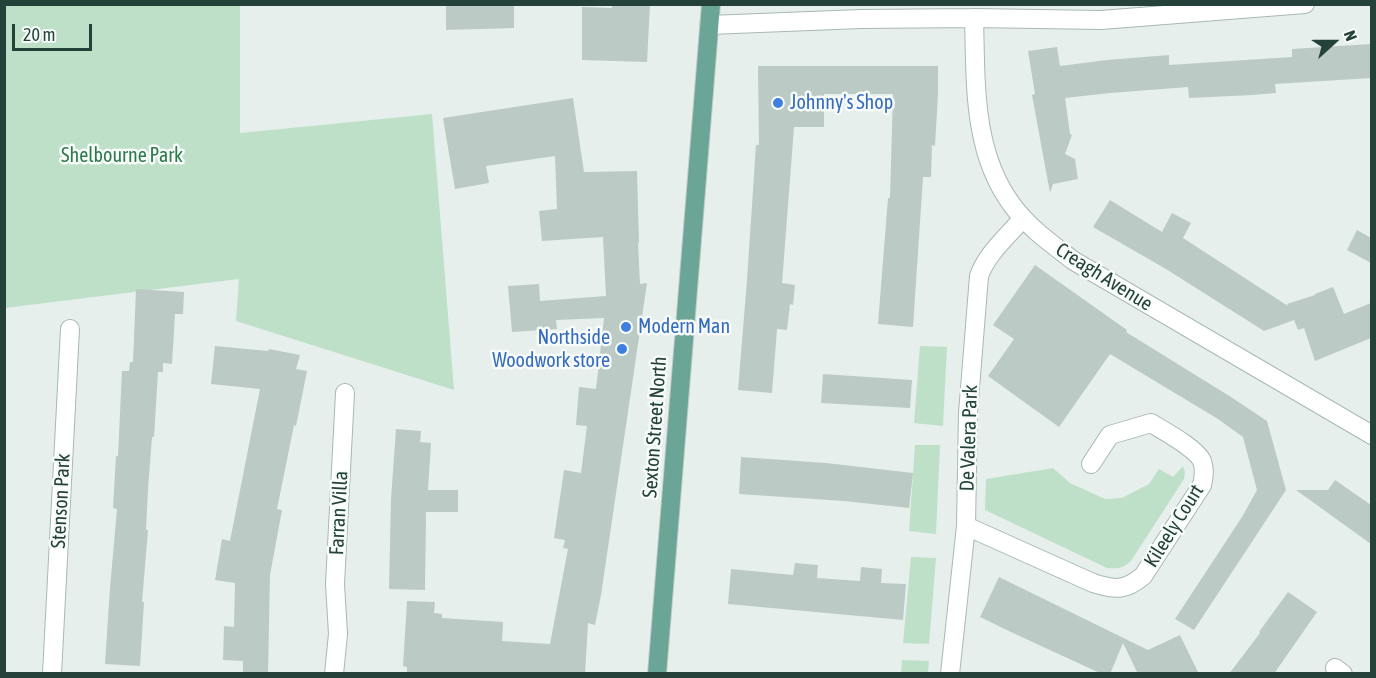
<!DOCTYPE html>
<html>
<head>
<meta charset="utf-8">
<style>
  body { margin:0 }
  #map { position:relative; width:1376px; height:678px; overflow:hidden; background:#e6efeb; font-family:"Asap Condensed",sans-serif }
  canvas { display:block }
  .frame { position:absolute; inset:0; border:6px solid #24423a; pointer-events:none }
  .north { position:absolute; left:1304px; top:12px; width:60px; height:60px; -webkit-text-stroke:4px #f7fbf9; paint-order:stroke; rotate:69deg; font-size:16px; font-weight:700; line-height:24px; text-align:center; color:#24423a }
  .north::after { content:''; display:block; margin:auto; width:21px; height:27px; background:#24423a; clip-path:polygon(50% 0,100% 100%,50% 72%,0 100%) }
  .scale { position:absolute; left:12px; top:24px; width:80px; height:27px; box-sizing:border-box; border:3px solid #24423a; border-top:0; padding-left:8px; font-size:18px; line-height:21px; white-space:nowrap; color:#24423a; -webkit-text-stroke:4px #f7fbf9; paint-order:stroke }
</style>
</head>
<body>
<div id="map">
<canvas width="1376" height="678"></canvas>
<div class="frame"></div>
<div class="north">N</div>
<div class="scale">20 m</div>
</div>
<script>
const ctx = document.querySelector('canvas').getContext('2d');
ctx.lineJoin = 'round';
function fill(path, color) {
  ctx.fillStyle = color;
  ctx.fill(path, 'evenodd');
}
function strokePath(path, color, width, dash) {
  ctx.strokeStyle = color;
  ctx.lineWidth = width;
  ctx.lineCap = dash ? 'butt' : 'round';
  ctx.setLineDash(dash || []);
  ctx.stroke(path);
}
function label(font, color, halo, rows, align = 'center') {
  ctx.font = font + ' "Asap Condensed",sans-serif';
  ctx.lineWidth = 5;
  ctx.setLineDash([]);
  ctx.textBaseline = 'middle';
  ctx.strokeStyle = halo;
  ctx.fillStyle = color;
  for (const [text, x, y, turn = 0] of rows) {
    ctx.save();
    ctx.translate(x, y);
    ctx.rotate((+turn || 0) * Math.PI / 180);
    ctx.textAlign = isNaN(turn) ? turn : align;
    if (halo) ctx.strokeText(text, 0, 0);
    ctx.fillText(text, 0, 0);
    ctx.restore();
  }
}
fill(new Path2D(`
  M 4,5 L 240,5 L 240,133 L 432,114 L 454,390 L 236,321 L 239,279 L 5,308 Z
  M 920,346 L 947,347 L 943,426 L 914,423 Z
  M 915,445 L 940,445 L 936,534 L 909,531 Z
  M 1183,466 L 1185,472 L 1184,479 L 1131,561 C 1123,568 1118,569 1107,568 L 985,510 L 986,479 L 1053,468 L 1070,483 L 1105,499 L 1122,498 L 1149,484 L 1159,469 L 1173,477 Z
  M 911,557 L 936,558 L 929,644 L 903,643 Z
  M 902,660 L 929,661 L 928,673 L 901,673 Z`), '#bfe0c8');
fill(new Path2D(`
  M 446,4 L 514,4 L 514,28 L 446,30 Z
  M 612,4 L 650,4 L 647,62 L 582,60 L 582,7 L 612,8 Z
  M 1371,44 L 1371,78 L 1275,84 L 1276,93 L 1252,95 L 1189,98 L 1188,87 L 1110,93 L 1065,98 L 1070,134 L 1072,135 L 1065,154 L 1075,159 L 1078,179 L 1053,184 L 1050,193 L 1032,95 L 1035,94 L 1028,51 L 1057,47 L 1060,66 L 1107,60 L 1169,55 L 1169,65 L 1292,57 L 1292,49 Z
  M 758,66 L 938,66 L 938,94 L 935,146 L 932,145 L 931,177 L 923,177 L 913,327 L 878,324 L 888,198 L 890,198 L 893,94 L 824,94 L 824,127 L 794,127 L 782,283 L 795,285 L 793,305 L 790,304 L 787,330 L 777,329 L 772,393 L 738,390 L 747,280 L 756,145 L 759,145 Z
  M 573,98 L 584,172 L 637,171 L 639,243 L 638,243 L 640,284 L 647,283 L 601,595 L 595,625 L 588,623 L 585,674 L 407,674 L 407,667 L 403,666 L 407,601 L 435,602 L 434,613 L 442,614 L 442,618 L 503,622 L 502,641 L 550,644 L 568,549 L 563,548 L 565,540 L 554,538 L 564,470 L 581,473 L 587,426 L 576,425 L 579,387 L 596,389 L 604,318 L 556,320 L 557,329 L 512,332 L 508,286 L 539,284 L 540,301 L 606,296 L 603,237 L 542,241 L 539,211 L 557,209 L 555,156 L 486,166 L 489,183 L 455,189 L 443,118 Z
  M 1110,200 L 1162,232 L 1172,213 L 1191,223 L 1183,238 L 1288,306 L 1287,304 L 1315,295 L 1315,294 L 1333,287 L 1344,314 L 1371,303 L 1371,338 L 1315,361 L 1304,328 L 1298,330 L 1294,320 L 1264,331 L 1166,269 L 1093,227 Z
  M 1357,230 L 1371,238 L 1371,263 L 1347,250 Z
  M 1035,265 L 1127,330 L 1126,332 L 1231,397 L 1267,421 L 1286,490 L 1194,630 L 1175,619 L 1242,517 L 1257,490 L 1243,437 L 1218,419 L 1110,354 L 1059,427 L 988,376 L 1014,339 L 993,325 Z
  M 136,289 L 184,292 L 183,314 L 175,314 L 172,364 L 163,363 L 163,372 L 158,372 L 154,437 L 152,437 L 148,489 L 146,530 L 148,530 L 142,602 L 144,602 L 140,666 L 105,664 L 110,588 L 117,509 L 113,508 L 116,456 L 118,456 L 122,371 L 129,371 L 130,362 L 133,362 Z
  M 215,346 L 268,351 L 269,349 L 300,355 L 296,369 L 307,371 L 296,426 L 294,425 L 277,509 L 282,510 L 270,575 L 268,674 L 243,674 L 243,661 L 223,660 L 224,626 L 234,627 L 235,583 L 215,580 L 222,539 L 230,541 L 260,389 L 211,384 Z
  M 823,374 L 912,380 L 910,408 L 821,403 Z
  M 396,429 L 421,431 L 420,442 L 431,443 L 428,490 L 458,490 L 458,512 L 426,512 L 425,590 L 389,589 L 391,499 Z
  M 741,457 L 826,463 L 913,473 L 909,508 L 844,501 L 739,494 Z
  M 1335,480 L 1371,505 L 1371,544 L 1296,490 L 1328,490 Z
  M 795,563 L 818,565 L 817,578 L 860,581 L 861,567 L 882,569 L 881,583 L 906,584 L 903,620 L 728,604 L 731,569 L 793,575 Z
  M 999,577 L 1148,650 L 1180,635 L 1199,674 L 1138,674 L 1123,643 L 1110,674 L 1102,674 L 1013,633 L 980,617 Z
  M 1288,592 L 1317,612 L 1278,668 L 1274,674 L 1229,674 L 1260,633 L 1259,632 Z`), '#bbcac4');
const minor = new Path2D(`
  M 974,18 C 976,82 972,151 1012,205 C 1029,228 1052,244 1074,261 L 1372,435
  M 709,25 L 861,19 L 974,18 L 1101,20 L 1305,4
  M 966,526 L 1093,583 C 1115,590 1125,591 1143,576 L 1202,485 C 1204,477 1205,469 1202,461 C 1196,448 1164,431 1151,423 L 1110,435 L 1091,464
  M 1335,668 L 1343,674
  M 52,674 L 70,329
  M 334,674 L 338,634 L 335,584 L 345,393
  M 950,674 L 966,526 L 968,413 L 979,276 C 987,253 1008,236 1023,218`);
const major = new Path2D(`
  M 657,674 L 711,4`);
strokePath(minor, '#a8b8b2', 20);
strokePath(major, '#c2cac8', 20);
strokePath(minor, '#fff', 18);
strokePath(major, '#6aa596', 18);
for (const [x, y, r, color] of [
  [778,103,6,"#3f7fe0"],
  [626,327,6,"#3f7fe0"],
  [622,349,6,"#3f7fe0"]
]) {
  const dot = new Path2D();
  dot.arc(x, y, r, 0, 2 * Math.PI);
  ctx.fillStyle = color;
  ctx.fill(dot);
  strokePath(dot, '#f7fbf9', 2);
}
label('20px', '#366cbe', '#f7fbf9', [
  ["Johnny's Shop",790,103],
  ["Modern Man",638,327],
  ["Northside",610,338,"right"],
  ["Woodwork store",610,361,"right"]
], 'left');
label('20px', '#2d7a4b', '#f7fbf9', [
  ["Shelbourne Park",122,156]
]);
label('20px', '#24423a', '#f7fbf9', [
  ["Creagh Avenue",1104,277,32],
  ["Sexton Street North",655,427,-86],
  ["De Valera Park",969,438,-88],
  ["Stenson Park",61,501,-87],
  ["Farran Villa",339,513,-87],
  ["Kileely Court",1174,526,-58]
]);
</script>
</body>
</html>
